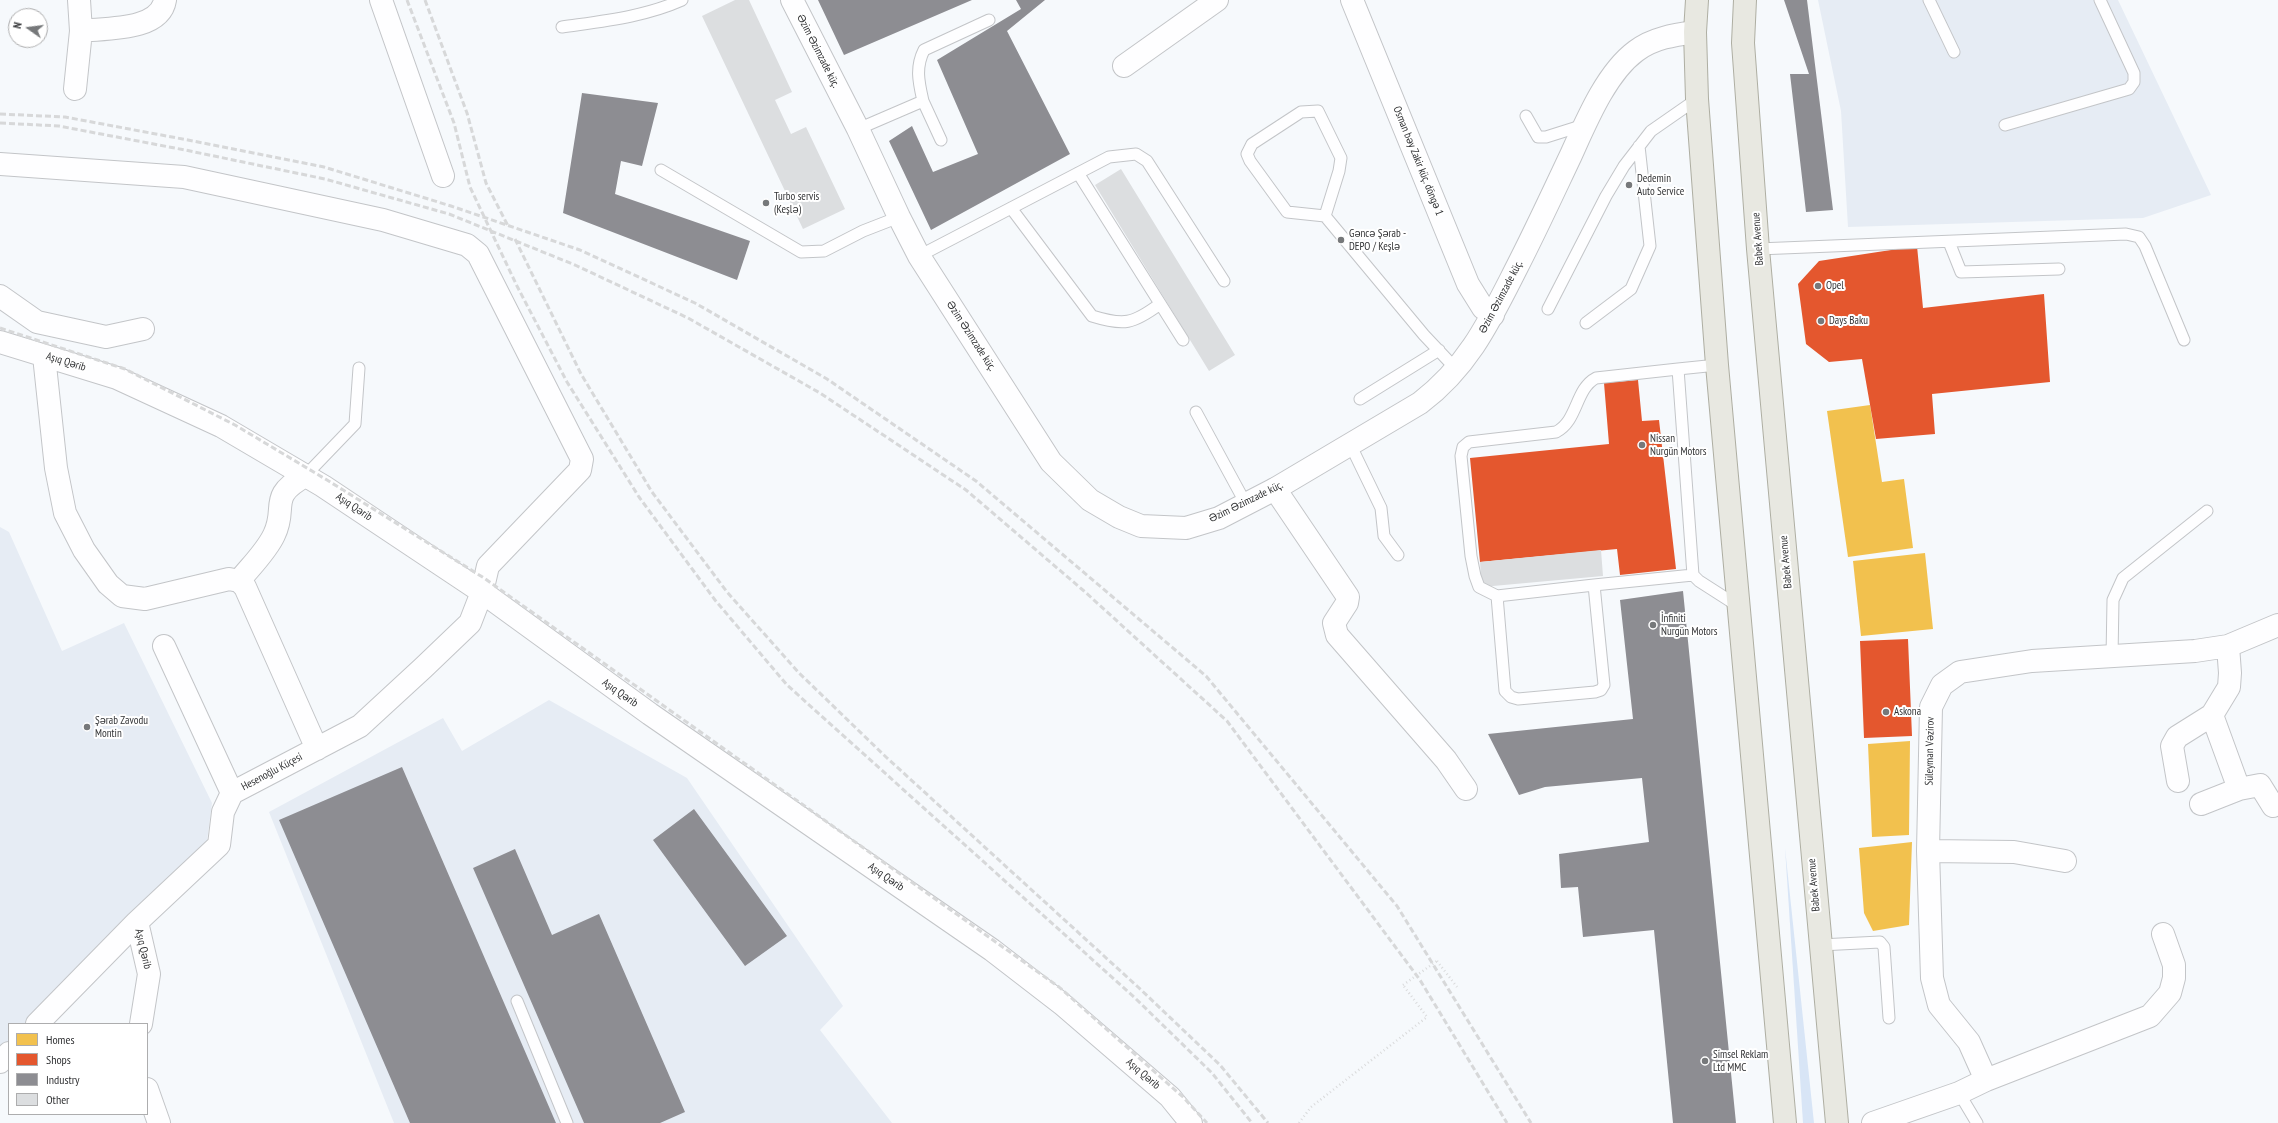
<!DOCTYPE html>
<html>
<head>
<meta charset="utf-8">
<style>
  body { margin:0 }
  #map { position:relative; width:2278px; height:1123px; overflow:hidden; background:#f6f9fc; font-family:"PT Sans Narrow",sans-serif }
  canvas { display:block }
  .legend { position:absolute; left:8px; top:1023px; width:140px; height:92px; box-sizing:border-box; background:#fff; border:1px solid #adadae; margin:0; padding:5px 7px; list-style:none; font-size:12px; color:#313234 }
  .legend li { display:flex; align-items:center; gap:8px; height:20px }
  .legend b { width:20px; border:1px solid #adadae }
  .north { position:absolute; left:8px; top:8px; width:40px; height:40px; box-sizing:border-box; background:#fff; border:1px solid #adadae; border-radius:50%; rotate:284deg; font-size:11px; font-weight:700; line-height:16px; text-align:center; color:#313234 }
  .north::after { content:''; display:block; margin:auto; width:14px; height:18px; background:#76787a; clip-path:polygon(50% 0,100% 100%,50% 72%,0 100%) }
</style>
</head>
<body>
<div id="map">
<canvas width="2278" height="1123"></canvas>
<ul class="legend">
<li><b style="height:11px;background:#f2c14e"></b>Homes</li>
<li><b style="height:11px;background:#e4572e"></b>Shops</li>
<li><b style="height:11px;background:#8d8d92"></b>Industry</li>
<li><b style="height:11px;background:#dcdee0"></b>Other</li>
</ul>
<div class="north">N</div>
</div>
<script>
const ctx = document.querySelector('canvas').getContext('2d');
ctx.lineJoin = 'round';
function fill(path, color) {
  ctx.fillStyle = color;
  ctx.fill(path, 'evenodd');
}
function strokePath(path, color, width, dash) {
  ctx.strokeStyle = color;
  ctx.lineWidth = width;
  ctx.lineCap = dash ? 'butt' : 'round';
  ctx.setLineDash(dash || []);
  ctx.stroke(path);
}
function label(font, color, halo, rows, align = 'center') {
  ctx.font = font + ' "PT Sans Narrow",sans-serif';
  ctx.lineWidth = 4;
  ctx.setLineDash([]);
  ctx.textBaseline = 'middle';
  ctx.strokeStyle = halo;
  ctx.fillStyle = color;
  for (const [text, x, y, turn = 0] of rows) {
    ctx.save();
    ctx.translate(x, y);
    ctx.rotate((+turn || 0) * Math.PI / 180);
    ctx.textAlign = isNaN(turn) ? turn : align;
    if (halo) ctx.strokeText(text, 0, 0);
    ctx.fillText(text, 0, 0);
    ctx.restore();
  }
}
fill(new Path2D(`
  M 1818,0 L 2118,0 L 2211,195 L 2143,218 L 1848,227 L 1841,111 Z
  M 0,527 L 9,532 L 62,651 L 124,623 L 212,803 L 207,841 L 26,1024 L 9,1024 L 9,1041 L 0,1050 Z
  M 549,700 L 687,778 L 843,1006 L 820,1030 L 892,1123 L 394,1123 L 269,812 L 443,718 L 462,751 Z`), '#e6ecf4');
fill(new Path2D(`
  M 1785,848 L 1814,1123 L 1803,1123 Z`), '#d8e5f6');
fill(new Path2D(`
  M 1870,405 L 1882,482 L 1904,479 L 1913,548 L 1848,557 L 1827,411 Z
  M 1925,553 L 1933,629 L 1861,636 L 1853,561 Z
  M 1910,741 L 1909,835 L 1872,837 L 1868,744 Z
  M 1912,842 L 1909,925 L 1873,931 L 1864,913 L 1859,848 Z`), '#f2c14e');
fill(new Path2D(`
  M 1917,246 L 1923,308 L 2044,294 L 2050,382 L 1932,394 L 1935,434 L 1876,439 L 1862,359 L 1829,362 L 1806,344 L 1798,284 L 1819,261 Z
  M 1638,380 L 1642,421 L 1659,420 L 1676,569 L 1620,575 L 1617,549 L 1480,562 L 1470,458 L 1609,444 L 1604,383 Z
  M 1908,639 L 1912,736 L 1864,738 L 1860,641 Z`), '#e4572e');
fill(new Path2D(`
  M 818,0 L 972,0 L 844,55 Z
  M 1016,0 L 1045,0 L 1007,31 L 1070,154 L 931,230 L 889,141 L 912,126 L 933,172 L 978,154 L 937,60 L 1021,9 Z
  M 1784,0 L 1807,0 L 1833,210 L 1806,212 L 1790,74 L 1809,74 Z
  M 582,93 L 658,103 L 642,166 L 621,161 L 615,194 L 750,241 L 737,280 L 563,213 Z
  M 1683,591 L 1736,1123 L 1673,1123 L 1654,930 L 1583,937 L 1578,887 L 1561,888 L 1559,854 L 1649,842 L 1642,778 L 1545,787 L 1519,795 L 1488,734 L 1633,719 L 1620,600 Z
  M 402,767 L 556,1123 L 410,1123 L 279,820 Z
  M 694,809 L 787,936 L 745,966 L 653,840 Z
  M 515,849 L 552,935 L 599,914 L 685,1112 L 660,1123 L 584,1123 L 473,868 Z`), '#8d8d92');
fill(new Path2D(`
  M 735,0 L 749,0 L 792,92 L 775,100 L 791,134 L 806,127 L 845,209 L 803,229 L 702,16 Z
  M 1121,169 L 1235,355 L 1209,371 L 1095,185 Z
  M 1601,550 L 1603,576 L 1482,587 L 1480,562 Z`), '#dcdee0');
const lane = new Path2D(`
  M 1929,0 L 1954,52
  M 562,27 C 603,21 644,17 682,0
  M 923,101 C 919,83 915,68 924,50 L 989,20
  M 1526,116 L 1538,137 L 1546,137 L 1584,125
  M 2005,125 L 2129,89 L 2134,82 L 2134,73 L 2100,0
  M 858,129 L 923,101 L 941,140
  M 661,170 L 801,252 L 824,251 L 863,231 L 899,217
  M 1078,173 L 1183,340
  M 1011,208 L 1092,316 C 1124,326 1133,324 1160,304
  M 1325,216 L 1339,171 L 1341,158 L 1318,111 L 1301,112 L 1252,144 L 1247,154 L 1250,161 L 1287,212 L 1325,216 L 1424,335 L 1457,370
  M 1949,242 L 1961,272 L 2059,269
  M 1758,249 L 2126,234 L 2139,237 L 2145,246 L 2184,340
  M 919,256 L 1109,157 L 1136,154 L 1147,161 L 1224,281
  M 1548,309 L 1606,196 L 1624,166 L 1651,131 L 1697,99
  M 1586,323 L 1631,289 L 1650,246 L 1639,146
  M 1717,365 L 1678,369 L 1693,575 L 1699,581 L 1738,606
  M 1360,399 L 1439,350
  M 1196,412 L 1246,504
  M 1350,444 L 1381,508 L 1384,536 L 1398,555
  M 305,476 L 355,424 L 359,368
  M 1594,585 L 1693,575
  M 1497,596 L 1505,691 L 1511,697 L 1518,699 L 1595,692 L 1601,690 L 1604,685 L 1594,585 L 1497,596 L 1479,587 L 1475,576 L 1471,556 L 1461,456 L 1463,447 L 1469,442 L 1556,432 C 1578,421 1575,389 1596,378 L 1678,369
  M 2112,657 L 2113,600 L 2123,578 L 2207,511
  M 1820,945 L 1880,942 L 1884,947 L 1889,1018
  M 517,1001 L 567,1123
  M 1959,1093 L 1977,1123`);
const street = new Path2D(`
  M 79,0 L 81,31 C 106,28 160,31 165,0
  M 381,0 L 443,176
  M 1352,0 L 1468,284 L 1483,308 L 1493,315
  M 1124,66 L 1217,0
  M 75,89 L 81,31
  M 0,164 L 184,177 L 383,220 L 467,245 L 478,254 L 582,459 L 580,470 L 488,566 L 482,592 L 470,623 L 423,668 L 360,726 L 232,793 L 223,812 L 219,845 L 137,922 L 37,1024
  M 0,296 L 37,322 L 106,337 L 143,329
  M 0,342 L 117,378 L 221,426 L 323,486 L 482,592 L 650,714 L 992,950 L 1062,1004 L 1170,1097 L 1191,1123
  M 44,356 L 56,468 L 65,513 L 84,550 L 108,584 L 122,596 L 145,599 L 229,579 L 239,581 L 245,587 L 317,749
  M 1275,489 L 1348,597 L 1347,603 L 1334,623 L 1337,635 L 1446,760 L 1466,789
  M 239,581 C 250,567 266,552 274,535 C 288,507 267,497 305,476
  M 164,646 L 232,793
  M 2212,715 L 2239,789
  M 2178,781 L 2172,746 L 2177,737 L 2212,715 L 2229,687 L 2230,673 L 2228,646
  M 2201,804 L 2239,789 L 2260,785 L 2273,806
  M 1928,851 L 2014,852 L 2065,861
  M 137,922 L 149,974 L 141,1024
  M 0,1062 L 9,1053
  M 1986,1080 L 1969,1042 L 1939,1005 L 1932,978 L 1928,851 L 1931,707 L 1942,685 L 1960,672 L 2032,661 L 2195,651 L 2228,646 L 2278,625
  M 147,1089 L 159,1123
  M 1873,1123 L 1959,1093 L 1986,1080 L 2150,1016 L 2170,993 L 2174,978 L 2174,965 L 2163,934`);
const secondary = new Path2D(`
  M 792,0 L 858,129 L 899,217 L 919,256 L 1051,462 L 1090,500 L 1119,517 L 1141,526 L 1186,528 L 1219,518 L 1275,489 L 1420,403 C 1469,366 1490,320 1517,267 C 1536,230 1553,193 1571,155 C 1586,122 1606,73 1636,51 C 1653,38 1674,35 1695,32`);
const primary = new Path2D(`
  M 1697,0 L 1695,32 L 1697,99 L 1717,365 L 1785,1123
  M 1745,0 L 1743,43 L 1758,249 L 1837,1123`);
strokePath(lane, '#c3c5c8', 13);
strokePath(street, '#c3c5c8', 24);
strokePath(secondary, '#c3c5c8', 24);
strokePath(primary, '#aeaea2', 24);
strokePath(new Path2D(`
  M 1437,961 L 1457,987
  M 1299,1123 L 1311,1107 L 1427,1017 L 1403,985`), '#d9dadb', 2.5, [1, 3]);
strokePath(lane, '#fefeff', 11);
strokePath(street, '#fefeff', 22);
strokePath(secondary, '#fefeff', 22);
strokePath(primary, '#e8e8e1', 22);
strokePath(new Path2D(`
  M 407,0 L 454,123 L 470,187 L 517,286 L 567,382 L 639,497 L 715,600 L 787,685 L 1134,997 L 1212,1073 L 1252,1123
  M 425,0 L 467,113 L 486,183 L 508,226
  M 0,114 L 65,117 L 188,140 L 324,167 L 451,206 L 580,250 L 695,303 L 827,379 L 976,481 L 1206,676 L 1397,906 L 1531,1123
  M 0,123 L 59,126 L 185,150 L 325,179 L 449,214 L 575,265 L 688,318 L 820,393 L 966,490 L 1084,591 L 1227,721 L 1420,980 L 1507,1123
  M 515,239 L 581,374 L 652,492 L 727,592 L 799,673 L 886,757 L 1138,987 L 1220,1065 L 1268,1123
  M 0,328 L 125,369 L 235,425 L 327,480 L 484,578 L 1059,987 L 1183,1097 L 1207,1123`), '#d7d8d9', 3, [6, 3]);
strokePath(new Path2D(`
  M 1403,985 L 1437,961`), '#d9dadb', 2.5, [1, 3]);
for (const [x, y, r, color] of [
  [1629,185,4,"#76787a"],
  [766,203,4,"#76787a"],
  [1341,240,4,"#76787a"],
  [1818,286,4,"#76787a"],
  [1821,321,4,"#76787a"],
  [1642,445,4,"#76787a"],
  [1653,625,4,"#76787a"],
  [1886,712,4,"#76787a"],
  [87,727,4,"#76787a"],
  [1705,1061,4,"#76787a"]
]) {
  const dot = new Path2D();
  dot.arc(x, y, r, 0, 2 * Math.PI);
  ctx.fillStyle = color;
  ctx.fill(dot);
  strokePath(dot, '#fff', 1.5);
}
label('11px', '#313234', '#fff', [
  ["Əzim Əzimzade küç.",818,51,63],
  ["Osman bəy Zakir küç. döngə 1",1418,161,68],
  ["Babek Avenue",1758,239,-94],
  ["Əzim Əzimzade küç.",1501,297,-62],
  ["Əzim Əzimzade küç.",971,336,57],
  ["Aşıq Qərib",66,362,17],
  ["Əzim Əzimzade küç.",1246,502,-26],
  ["Aşıq Qərib",354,507,34],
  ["Babek Avenue",1786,562,-95],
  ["Aşıq Qərib",620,693,35],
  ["Süleyman Vəzirov",1930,751,-89],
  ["Hesenoğlu Küçesi",272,772,-28],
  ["Aşıq Qərib",886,877,35],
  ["Babek Avenue",1814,885,-95],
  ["Aşıq Qərib",143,949,77],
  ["Aşıq Qərib",1143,1074,41]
]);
label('11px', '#313234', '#fff', [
  ["Dedemin",1637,179],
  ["Auto Service",1637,192],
  ["Turbo servis",774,197],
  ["(Keşlə)",774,210],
  ["Gəncə Şərab -",1349,234],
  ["DEPO / Keşlə",1349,247],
  ["Opel",1826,286],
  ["Days Baku",1829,321],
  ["Nissan",1650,439],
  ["Nurgün Motors",1650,452],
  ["İnfiniti",1661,619],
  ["Nurgün Motors",1661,632],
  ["Askona",1894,712],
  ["Şərab Zavodu",95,721],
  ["Montin",95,734],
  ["Simsel Reklam",1713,1055],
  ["Ltd MMC",1713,1068]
], 'left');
</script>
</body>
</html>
